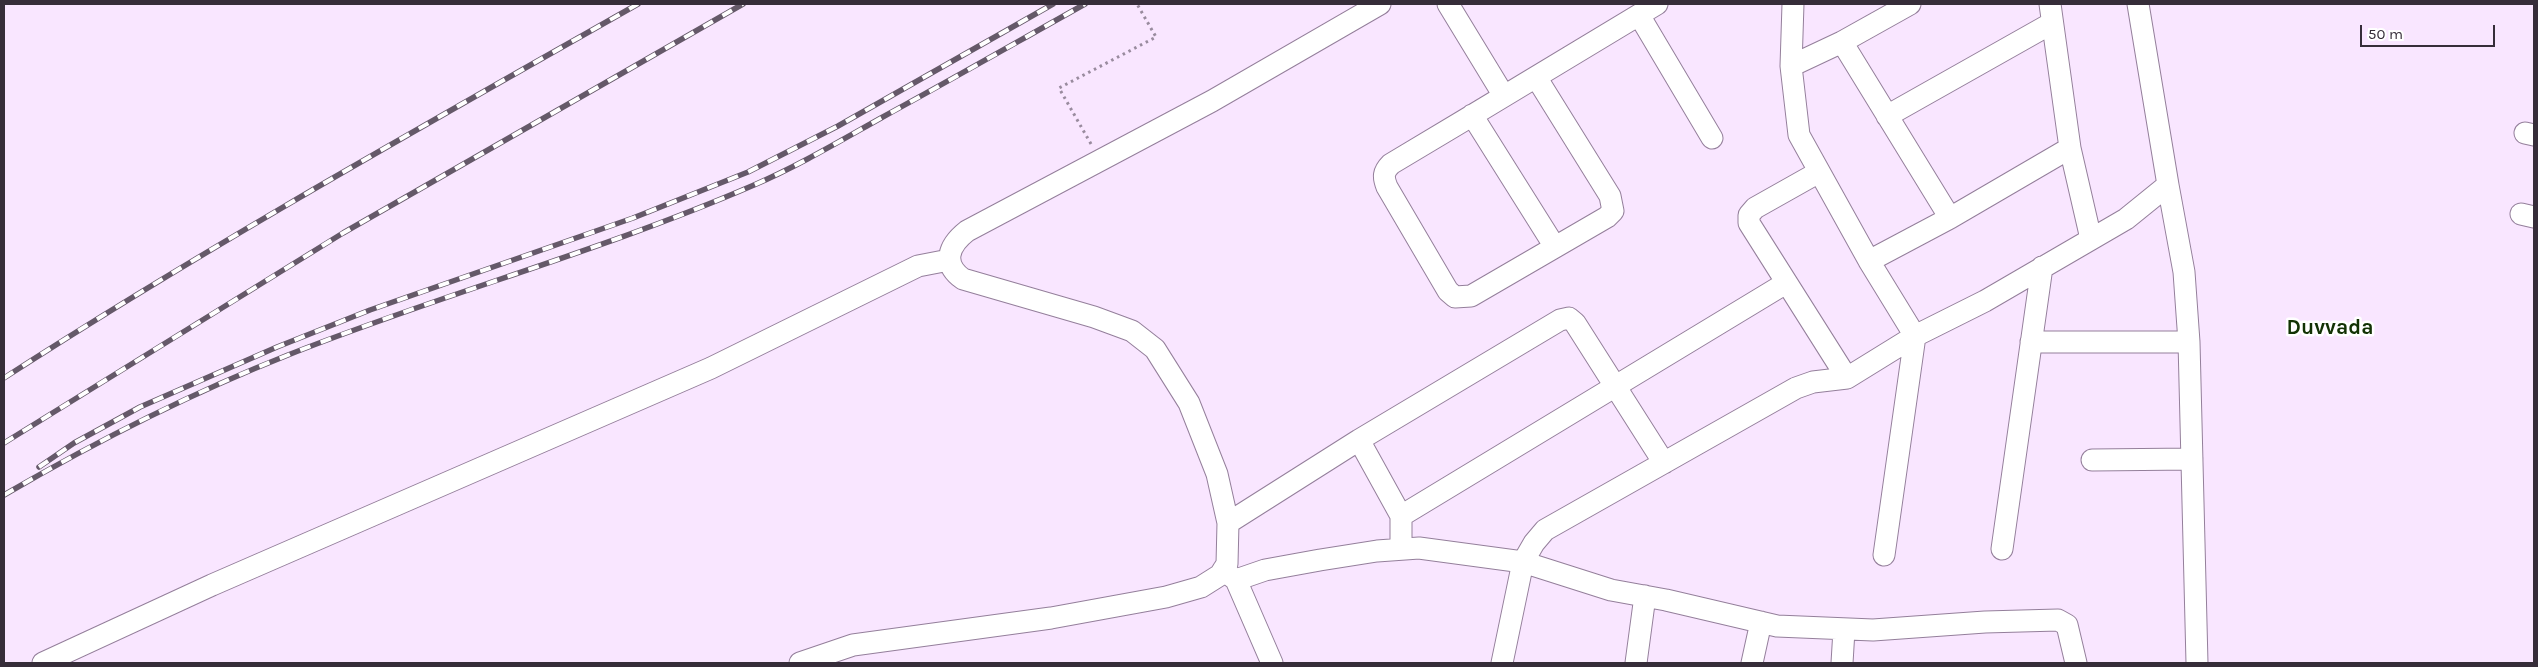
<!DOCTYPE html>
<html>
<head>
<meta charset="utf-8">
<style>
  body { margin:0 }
  #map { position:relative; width:2538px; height:667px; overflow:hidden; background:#f9e6ff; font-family:Karla,sans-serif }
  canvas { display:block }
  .frame { position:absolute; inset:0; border:5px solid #362d39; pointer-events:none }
  .scale { position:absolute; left:2360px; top:25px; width:135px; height:22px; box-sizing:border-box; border:2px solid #362d39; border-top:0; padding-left:6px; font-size:15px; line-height:18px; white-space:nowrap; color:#362d39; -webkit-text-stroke:4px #fff; paint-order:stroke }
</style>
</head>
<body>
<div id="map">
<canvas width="2538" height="667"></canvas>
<div class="frame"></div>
<div class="scale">50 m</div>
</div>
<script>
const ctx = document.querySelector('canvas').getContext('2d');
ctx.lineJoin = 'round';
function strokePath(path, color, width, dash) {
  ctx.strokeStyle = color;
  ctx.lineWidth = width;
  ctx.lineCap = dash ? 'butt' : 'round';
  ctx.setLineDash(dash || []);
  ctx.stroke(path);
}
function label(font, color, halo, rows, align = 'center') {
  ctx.font = font + ' Karla,sans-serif';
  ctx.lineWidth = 5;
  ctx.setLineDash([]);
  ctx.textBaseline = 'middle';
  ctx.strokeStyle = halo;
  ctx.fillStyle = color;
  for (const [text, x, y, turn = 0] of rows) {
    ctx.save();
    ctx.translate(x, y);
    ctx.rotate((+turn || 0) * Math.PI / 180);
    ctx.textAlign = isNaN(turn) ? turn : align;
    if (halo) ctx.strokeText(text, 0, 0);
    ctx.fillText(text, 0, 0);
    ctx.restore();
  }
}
const minor = new Path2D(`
  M 1448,4 L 1504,96
  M 1793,4 L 1791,66 L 1799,135 L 1869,261 L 1915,336 L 1884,555
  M 2050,4 L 2070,148 L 2091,239
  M 1639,15 L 1712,138
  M 1842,42 L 1950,218
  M 1791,66 L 1842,42 L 1910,4
  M 1536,77 L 1610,196 L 1613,211 L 1607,217 L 1471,296 L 1455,297 L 1448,291 L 1387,187 C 1383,177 1383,172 1391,164 C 1480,111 1569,57 1657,4
  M 1472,115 L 1555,247
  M 1887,116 L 2052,23
  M 2525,133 L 2534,135
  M 1819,172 L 1755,208 L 1749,215 L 1749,223 L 1847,378
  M 2168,185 L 2184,272 L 2189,342 L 2197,663
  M 2521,214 L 2534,217
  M 1869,261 L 1950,218 L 2070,148
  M 2031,342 L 2189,342
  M 1359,440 L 1401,516 L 1401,548
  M 2092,460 L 2192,459
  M 1401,516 L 1786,283
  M 1228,523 L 1359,440 L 1560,320 L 1569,318 L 1575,323 L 1664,463
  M 2002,549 L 2042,267
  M 1223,570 L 1236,580 L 1265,570 L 1320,560 L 1377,551 L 1419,548 L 1523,562 L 1611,590 L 1666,600 L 1777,626 L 1873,630 L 1985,622 L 2058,620 L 2067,625 L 2076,663
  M 1236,580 L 1272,663
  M 43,663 L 212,585 L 711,368 L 918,266 L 949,260
  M 800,663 L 853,645 L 1051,618 L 1166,597 L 1201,587 L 1220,575 L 1227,564 L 1228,523 L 1217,474 L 1189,403 L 1155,349 L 1132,331 L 1094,317 L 963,279 C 942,264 948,246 967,231 L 1212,101 L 1380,4
  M 1502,663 L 1523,562 L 1534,543 L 1545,530 L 1796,388 L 1813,382 L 1847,378 L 1915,336 L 1985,301 L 2126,219 L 2168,185 L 2138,4
  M 1636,663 L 1645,596
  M 1752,663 L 1761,622
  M 1842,663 L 1844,630`);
strokePath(minor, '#947f9b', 23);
strokePath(new Path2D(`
  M 1091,144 L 1059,88 L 1156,37 L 1137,4`), '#998b9e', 3, [2.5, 4]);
strokePath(minor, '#fff', 21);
const rail = new Path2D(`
  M 4,378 C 210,245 425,125 638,4
  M 4,443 L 343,233 L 743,4
  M 39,467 L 74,443 L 140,407 L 277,347 L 370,310 L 633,218 L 748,172 L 838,126 L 1053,4
  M 4,495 C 95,442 189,394 288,355 C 442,294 602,251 754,185 C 798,166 840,141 881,118 C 949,81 1017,42 1085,4`);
strokePath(rail, '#655969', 5.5);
strokePath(rail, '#fff', 4, [11]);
label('bold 21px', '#123204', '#fff', [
  ["Duvvada",2330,328]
]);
</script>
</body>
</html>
